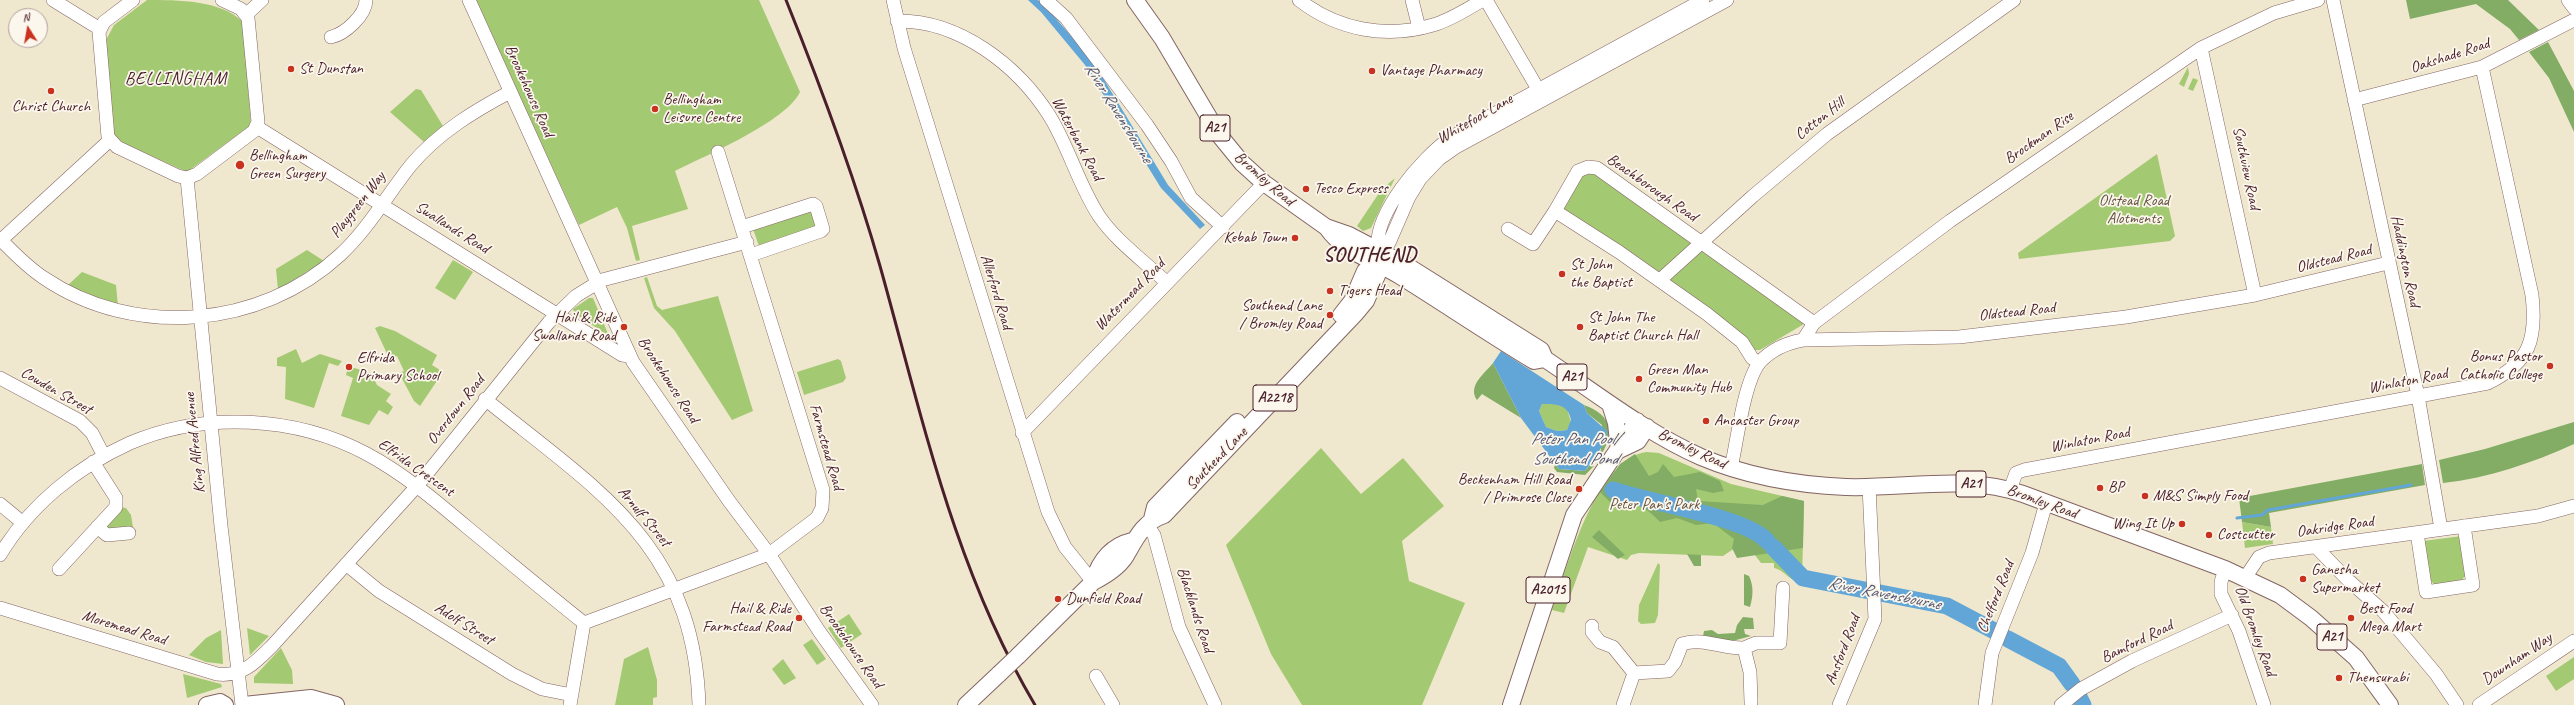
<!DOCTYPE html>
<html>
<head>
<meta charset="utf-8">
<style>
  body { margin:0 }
  #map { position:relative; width:2574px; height:705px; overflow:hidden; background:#f0e8ce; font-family:Caveat,sans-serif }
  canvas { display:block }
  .north { position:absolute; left:8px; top:8px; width:40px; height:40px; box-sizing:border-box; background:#fbf7ec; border:1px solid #b4a19f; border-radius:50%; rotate:349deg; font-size:11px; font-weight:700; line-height:16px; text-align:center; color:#4a1f2b }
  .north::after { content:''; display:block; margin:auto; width:14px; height:18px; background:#c8321e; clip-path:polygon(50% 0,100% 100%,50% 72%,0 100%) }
</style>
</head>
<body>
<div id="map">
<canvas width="2574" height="705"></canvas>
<div class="north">N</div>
</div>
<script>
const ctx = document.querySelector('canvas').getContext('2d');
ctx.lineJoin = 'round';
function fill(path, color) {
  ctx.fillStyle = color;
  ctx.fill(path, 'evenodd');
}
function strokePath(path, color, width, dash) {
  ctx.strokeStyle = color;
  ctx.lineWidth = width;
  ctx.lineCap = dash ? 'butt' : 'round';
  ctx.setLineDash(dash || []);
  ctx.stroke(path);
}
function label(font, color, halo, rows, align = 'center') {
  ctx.font = font + ' Caveat,sans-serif';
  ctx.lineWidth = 3.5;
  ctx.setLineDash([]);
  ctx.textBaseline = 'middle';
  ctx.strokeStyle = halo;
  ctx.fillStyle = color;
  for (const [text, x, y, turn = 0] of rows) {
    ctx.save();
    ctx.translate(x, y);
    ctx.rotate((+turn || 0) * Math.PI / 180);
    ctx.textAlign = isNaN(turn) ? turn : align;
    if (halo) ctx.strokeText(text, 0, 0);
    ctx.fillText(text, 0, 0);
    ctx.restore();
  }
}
fill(new Path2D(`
  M 147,0 C 178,0 221,0 243,22 L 251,125 L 187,172 L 125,144 L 114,135 L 105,42 L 114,25 Z
  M 475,0 L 759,0 L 800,92 C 787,121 705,156 675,171 L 688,209 L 632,226 L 640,260 L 636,261 L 627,228 L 617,207 L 579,225 Z
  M 2188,67 L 2189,74 L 2184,87 L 2179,84 Z
  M 2193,78 L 2198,80 L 2193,91 L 2188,89 Z
  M 416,89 L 421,90 L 443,126 L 424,142 L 390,112 Z
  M 2157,154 L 2175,236 L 2170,241 L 2019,259 L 2018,253 Z
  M 1594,172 L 1805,322 L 1804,324 L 1760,350 L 1755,350 L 1561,212 L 1580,174 Z
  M 1395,178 L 1371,228 L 1363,231 L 1357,226 L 1381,190 Z
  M 811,211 L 816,226 L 766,243 L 767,246 L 760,249 L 752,226 L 760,224 L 761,228 Z
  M 307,250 L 324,261 L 278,290 L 276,269 Z
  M 453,260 L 473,272 L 455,300 L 435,288 Z
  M 82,272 L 116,285 L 118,306 L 90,296 L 68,285 Z
  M 647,277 L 657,306 L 662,310 L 718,296 L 753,411 L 732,420 L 675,331 L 654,308 L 644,278 Z
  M 589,298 L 593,298 L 609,336 L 574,313 L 573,309 Z
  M 380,326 L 395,331 L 437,355 L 432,365 L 443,372 L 420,406 L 414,401 L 399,373 L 404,371 L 397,356 L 390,360 L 375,328 Z
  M 296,349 L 302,363 L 320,354 L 342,361 L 338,366 L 329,363 L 314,408 L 285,399 L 286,367 L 277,366 L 277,358 Z
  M 838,359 L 841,361 L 846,378 L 843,382 L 804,395 L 797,372 Z
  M 348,366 L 371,373 L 377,385 L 391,394 L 386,401 L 393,407 L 388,415 L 379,410 L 369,425 L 341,416 L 353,378 L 346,375 Z
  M 1542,404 L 1558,404 L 1567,409 L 1571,422 L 1567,430 L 1557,431 L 1546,427 L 1539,411 Z
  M 1321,448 L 1361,494 L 1403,458 L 1444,506 L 1402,541 L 1409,581 L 1465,603 L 1422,705 L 1302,705 L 1271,654 L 1226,545 Z
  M 1647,452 L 1659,453 L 1731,484 L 1804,501 L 1802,582 C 1789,582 1785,570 1774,568 L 1774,563 L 1761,563 L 1751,550 L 1735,548 L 1723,556 L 1639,553 L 1631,555 L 1627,560 L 1588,547 L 1564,613 L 1552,610 C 1567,568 1596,457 1647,452 Z
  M 121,507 L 126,508 L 131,515 L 133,527 L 110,531 L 105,524 Z
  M 2242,522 L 2271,527 L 2273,544 L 2245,548 Z
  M 2462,536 L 2466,575 L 2459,583 L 2434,584 L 2430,580 L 2423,541 Z
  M 1658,563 L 1660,565 L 1658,615 L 1655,623 L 1641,624 L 1638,621 L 1639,605 Z
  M 849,614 L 862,634 L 841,648 L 828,628 Z
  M 247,628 L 269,636 L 250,655 Z
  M 221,630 L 223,664 L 206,662 L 189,655 L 206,638 Z
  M 812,639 L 826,659 L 817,665 L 803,645 Z
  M 648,647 L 657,680 L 657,697 L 653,698 L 653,705 L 615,705 L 624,659 Z
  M 281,648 L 292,670 L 293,684 L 254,683 L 254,677 Z
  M 2574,657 L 2574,679 L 2556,691 L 2546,676 Z
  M 783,659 L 796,678 L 784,685 L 772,669 Z
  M 183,674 L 221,684 L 222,687 L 187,698 Z`), '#a4c973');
fill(new Path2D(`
  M 2406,0 L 2508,0 L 2539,30 L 2519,40 L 2510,29 L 2476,4 L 2410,19 Z
  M 2548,42 L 2574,91 L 2574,132 L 2549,78 L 2529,52 Z
  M 1493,363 L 1521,418 L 1482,394 L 1477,400 C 1467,386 1485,373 1493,363 Z
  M 1584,405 C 1613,415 1615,435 1599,458 L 1595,458 L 1601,450 L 1602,425 L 1587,413 Z
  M 2574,422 L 2574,444 C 2532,463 2489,478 2443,483 L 2439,460 L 2485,449 Z
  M 1635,454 L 1649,476 L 1658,472 L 1663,464 L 1674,477 L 1700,472 L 1720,481 L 1724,491 L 1713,493 L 1696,489 L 1698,501 L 1763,505 L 1782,496 L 1804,501 L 1803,548 L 1737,558 L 1732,548 L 1734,539 L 1713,523 L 1696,525 L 1677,518 L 1660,522 C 1645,506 1633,500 1612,504 L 1600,492 L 1620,464 Z
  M 1592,462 L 1594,466 L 1585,475 L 1557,472 L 1554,468 L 1555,464 L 1559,469 L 1585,471 Z
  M 2422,464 L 2425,485 L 2269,513 L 2271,527 L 2242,522 L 2239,498 Z
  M 1599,530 L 1625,555 L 1618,559 L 1592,537 Z
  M 1687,554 L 1701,555 L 1701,566 L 1694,566 Z
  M 1744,574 L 1749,576 C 1754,586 1753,597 1750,607 L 1744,605 Z
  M 1743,617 L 1753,618 L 1754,629 L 1744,629 L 1745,634 L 1751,636 L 1725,643 L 1703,636 L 1704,631 L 1712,630 L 1718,634 L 1735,633 L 1737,625 Z`), '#83ad65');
fill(new Path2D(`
  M 1028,0 L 1038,0 L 1046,7 L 1092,60 L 1168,185 L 1205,225 L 1200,229 L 1161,188 L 1085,65 L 1041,12 Z
  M 1501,351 L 1584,405 L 1587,413 L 1607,431 L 1606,441 L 1585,471 L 1559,469 L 1521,418 L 1493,363 ZM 1542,404 C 1556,404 1568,404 1571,420 L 1567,430 L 1557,431 L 1546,427 L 1539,411 Z`), '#61a6d6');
strokePath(new Path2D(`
  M 2237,518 L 2262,515 L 2268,510 L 2411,485`), '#61a6d6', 3);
strokePath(new Path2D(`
  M 1613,490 C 1649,503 1746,517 1767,541
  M 1773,547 L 1803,578 L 1947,606 L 2002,635
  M 2008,639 L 2059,666 L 2072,684
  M 2076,691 L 2083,705`), '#61a6d6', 17);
const minor = new Path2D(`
  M 53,0 L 100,29
  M 133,0 L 104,22 L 99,32 L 108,137 L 117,147 L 178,176 L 187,178 L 197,174 L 254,131 L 258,122 L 248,18 L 241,9 L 222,0
  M 469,0 L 633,362 L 729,501 L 769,554 L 819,631 L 872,705
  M 893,0 L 904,48 L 1048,512 L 1065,547 L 1093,582
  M 1046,0 L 1066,18 L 1147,125 L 1171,161 L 1191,198 L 1223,227
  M 1299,0 C 1338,30 1386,39 1433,25 C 1451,20 1467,9 1483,0
  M 1412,0 L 1419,28
  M 1486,0 L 1542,96
  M 1703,0 L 1450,138 C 1422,158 1373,214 1378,250 L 1389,243 L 1409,197 L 1420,179 L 1439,159 L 1456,147 L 1727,0
  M 2333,0 L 2418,396 L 2441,529
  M 2568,0 L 2574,8
  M 246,15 L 262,0
  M 897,21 C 959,20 1017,65 1049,115 C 1069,147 1078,184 1099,216 C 1116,241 1144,261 1166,282
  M 331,37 C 345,34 366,15 366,0
  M 2201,48 L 2255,295
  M 2354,100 L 2482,67 L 2574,20
  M 257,127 L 622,355 L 630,356
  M 187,178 L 221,526 L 242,705
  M 742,227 L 813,204 L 816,206 L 823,229 L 821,231 L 751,255
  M 1508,229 L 1533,244 L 1555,211
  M 0,239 C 14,253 27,267 44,278 C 134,339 261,328 340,255 C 369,228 387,195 411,165 C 438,133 474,111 510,92
  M 0,241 L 110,140
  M 1660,280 L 1753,196 L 1827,134 L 2014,0
  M 1803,340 L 1814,323 L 1950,221 L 2201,48 L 2274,13 L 2318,0
  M 1759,363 L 1752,358 L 1742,342 L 1707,314 L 1619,252 L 1555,211 L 1578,171 L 1588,167 L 1597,168 L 1814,323
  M 0,378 L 80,421 L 92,433 L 104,456
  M 485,399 C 597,490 694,544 699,705
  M 1022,433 L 1264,183
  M 1731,468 C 1737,442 1744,381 1760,362 C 1772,349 1786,343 1803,340 L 1959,337 L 2126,317 L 2255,295 L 2388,263
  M 2010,490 L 2016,473 L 2024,470 L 2488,383 C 2530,362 2537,340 2532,295 L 2482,67
  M 0,504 L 23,523
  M 1147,525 L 1154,535 L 1179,627 L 1215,705
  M 97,527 L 107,535 L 129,533
  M 2417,533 L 2426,592 L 2473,585 L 2464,526
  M 2316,547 L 2347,579 L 2383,611 L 2436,674 L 2457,705
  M 0,555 C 30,505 77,467 130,443 C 204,411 296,416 367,454 C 404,474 436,501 468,528 C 507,560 545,592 584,623
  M 346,564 L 379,591 L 512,674 L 542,689 L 572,695
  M 59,569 L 116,507 L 116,498 L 93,462
  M 2225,569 L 2221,582 L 2221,594 L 2239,631 L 2264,705
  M 2245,578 L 2259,557 L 2269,553 L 2538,516 L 2574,506
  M 0,608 L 217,674 C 242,677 255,663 272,646 L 417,486 L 549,322 L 576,296 L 602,280 L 747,242
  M 1592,626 L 1592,632 L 1600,642 L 1613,647 L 1634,673
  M 1744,648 L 1756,643 L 1780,643 L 1783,588
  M 1096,676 L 1113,705
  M 570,705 L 584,623 L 769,554 L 817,518 L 822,508 L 823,490 L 718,152
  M 1623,705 L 1634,673 L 1668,671 L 1675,662 L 1682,644 C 1703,637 1723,649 1744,648 L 1750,672 L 1751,702
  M 1839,705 L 1875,619 L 1869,486
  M 1985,705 L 1992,653 L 2032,553 L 2046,503
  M 2061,705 L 2081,689 L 2132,661 L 2232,615
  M 2479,705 L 2574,641`);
const major = new Path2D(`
  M 1135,0 L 1162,38 L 1220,136 L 1242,163 L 1264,183 L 1326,227 L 1349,235 L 1406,265 L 1541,350 L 1545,359 C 1596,393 1645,432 1701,457 C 1746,476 1798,485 1846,487 C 1905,489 1967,474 2023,494 L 2225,569 L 2280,595 L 2311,618 L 2356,658 L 2390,705
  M 1327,228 C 1345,254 1375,260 1400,276 C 1445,304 1489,334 1534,361 L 1545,359
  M 1341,315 L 1352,301 L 1365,271 L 1374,264 L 1377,254
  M 1610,404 L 1616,423 L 1619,450
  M 1619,450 L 1638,441 L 1647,427
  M 1152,519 L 1155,507 L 1237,422
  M 1093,582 C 1099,562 1111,546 1132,541
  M 1018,656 L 1093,582 C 1105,576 1122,565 1128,552 C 1137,536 1145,521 1164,515 L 1356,313 L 1366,301 L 1378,273 L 1374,264
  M 207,705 L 220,702 L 225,705
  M 244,705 L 311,698 L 336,705
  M 966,705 L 999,674
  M 1511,705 L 1574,515 L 1637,421`);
strokePath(minor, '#846564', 14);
strokePath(major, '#846564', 18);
strokePath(minor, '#fff', 13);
strokePath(major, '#fff', 16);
strokePath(new Path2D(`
  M 786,0 C 821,87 854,175 880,266 C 922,416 954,569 1035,705`), '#4a1f2b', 3);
const majorBridge = new Path2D(`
  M 999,674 L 1018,656`);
strokePath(majorBridge, '#846564', 18, []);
strokePath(majorBridge, '#fff', 16);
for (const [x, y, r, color] of [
  [291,69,4,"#c8321e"],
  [1372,71,4,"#c8321e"],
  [51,91,4,"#c8321e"],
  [655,109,4,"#c8321e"],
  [240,165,5,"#c8321e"],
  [1306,189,4,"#c8321e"],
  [1295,238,4,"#c8321e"],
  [1562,274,4,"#c8321e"],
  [1330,291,4,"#c8321e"],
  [1330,315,4,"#c8321e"],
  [624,327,4,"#c8321e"],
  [1580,327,4,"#c8321e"],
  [2550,366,4,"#c8321e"],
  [349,367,4,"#c8321e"],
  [1639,379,4,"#c8321e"],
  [1706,421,4,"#c8321e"],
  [2100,488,4,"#c8321e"],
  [1579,489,4,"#c8321e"],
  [2145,496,4,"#c8321e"],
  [2182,524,4,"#c8321e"],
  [2209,535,4,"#c8321e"],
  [2303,579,4,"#c8321e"],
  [1058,599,4,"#c8321e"],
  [799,618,4,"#c8321e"],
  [2351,618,4,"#c8321e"],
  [2339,678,4,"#c8321e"]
]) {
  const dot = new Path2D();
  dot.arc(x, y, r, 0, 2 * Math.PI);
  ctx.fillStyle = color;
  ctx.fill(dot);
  strokePath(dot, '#fbf7ec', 1.5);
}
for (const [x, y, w] of [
  [1215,128,30],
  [1572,377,30],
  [1275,398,44],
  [1971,484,30],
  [1548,590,44],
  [2332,637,30]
]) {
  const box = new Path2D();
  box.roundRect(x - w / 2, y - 13, w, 26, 3);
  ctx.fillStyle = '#fbf7ec';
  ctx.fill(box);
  strokePath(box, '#4a1f2b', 1);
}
label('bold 15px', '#4a1f2b', null, [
  ["A21",1215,128],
  ["A21",1572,377],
  ["A2218",1275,398],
  ["A21",1971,484],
  ["A2015",1548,590],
  ["A21",2332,637]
]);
label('16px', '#4a1f2b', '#fbf7ec', [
  ["Oakshade Road",2450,56,-18],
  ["Brookehowse Road",529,91,66],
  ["Whitefoot Lane",1475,119,-30],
  ["Cotton Hill",1820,119,-38],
  ["Brockman Rise",2039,138,-35],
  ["Waterbank Road",1077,139,62],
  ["Southview Road",2246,168,78],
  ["Bromley Road",1264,179,41],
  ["Beachborough Road",1652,188,35],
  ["Playgreen Way",358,205,-52],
  ["Swallands Road",452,228,32],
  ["Oldstead Road",2334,259,-14],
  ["Haddington Road",2405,261,78],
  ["Allerford Road",996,292,73],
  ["Watermead Road",1130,295,-46],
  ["Oldstead Road",2017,312,-6],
  ["Brookehowse Road",668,380,57],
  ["Winlaton Road",2408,381,-11],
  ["Cowden Street",56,391,30],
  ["Overdown Road",456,410,-52],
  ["Winlaton Road",2090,440,-11],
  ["King Alfred Avenue",195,443,-96],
  ["Farmstead Road",826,447,74],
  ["Bromley Road",1692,449,26],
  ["Southend Lane",1217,459,-46],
  ["Elfrida Crescent",416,468,35],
  ["Bromley Road",2042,502,20],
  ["Arnulf Street",644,517,50],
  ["Oakridge Road",2335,527,-8],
  ["Chelford Road",1996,597,-68],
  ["Blacklands Road",1195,610,72],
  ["Adolf Street",464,624,32],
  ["Moremead Road",124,628,17],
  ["Old Bromley Road",2255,631,70],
  ["Bamford Road",2137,642,-26],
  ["Brookehowse Road",851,646,55],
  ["Ansford Road",1843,650,-69],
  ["Downham Way",2517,659,-34]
]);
label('16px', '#4a1f2b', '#fbf7ec', [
  ["St Dunstan",299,69],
  ["Vantage Pharmacy",1380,71],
  ["Bellingham",663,100],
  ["Leisure Centre",663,118],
  ["Christ Church",51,107,"center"],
  ["Bellingham",249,156],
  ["Green Surgery",249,174],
  ["Tesco Express",1314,189],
  ["Kebab Town",1287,238,"right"],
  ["St John",1570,265],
  ["the Baptist",1570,283],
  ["Tigers Head",1338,291],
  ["Southend Lane",1322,306,"right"],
  ["/ Bromley Road",1322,324,"right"],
  ["Hail & Ride",616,318,"right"],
  ["Swallands Road",616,336,"right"],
  ["St John The",1588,318],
  ["Baptist Church Hall",1588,336],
  ["Bonus Pastor",2542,357,"right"],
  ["Catholic College",2542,375,"right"],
  ["Elfrida",357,358],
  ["Primary School",357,376],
  ["Green Man",1647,370],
  ["Community Hub",1647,388],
  ["Ancaster Group",1714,421],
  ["Beckenham Hill Road",1571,480,"right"],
  ["/ Primrose Close",1571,498,"right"],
  ["BP",2108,488],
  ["M&S Simply Food",2153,496],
  ["Wing It Up",2174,524,"right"],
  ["Costcutter",2217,535],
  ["Ganesha",2311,570],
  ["Supermarket",2311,588],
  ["Dunfield Road",1066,599],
  ["Hail & Ride",791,609,"right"],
  ["Farmstead Road",791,627,"right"],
  ["Best Food",2359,609],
  ["Mega Mart",2359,627],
  ["Thensurabi",2347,678]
], 'left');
label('16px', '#655241', '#fbf7ec', [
  ["Olstead Road",2134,201],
  ["Alotments",2134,219],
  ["Peter Pan's Park",1654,505]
]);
label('italic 17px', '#53556f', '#fbf7ec', [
  ["River Ravensbourne",1118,113,58],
  ["Peter Pan Pool/",1575,440],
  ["Southend Pond",1575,460],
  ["River Ravensbourne",1884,594,11]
]);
ctx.letterSpacing = '1px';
label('18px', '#4a1f2b', '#fbf7ec', [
  ["BELLINGHAM",176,79]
]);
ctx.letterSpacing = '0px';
ctx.letterSpacing = '1px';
label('bold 20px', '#4a1f2b', '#fbf7ec', [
  ["SOUTHEND",1370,256]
]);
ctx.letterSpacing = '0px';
</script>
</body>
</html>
